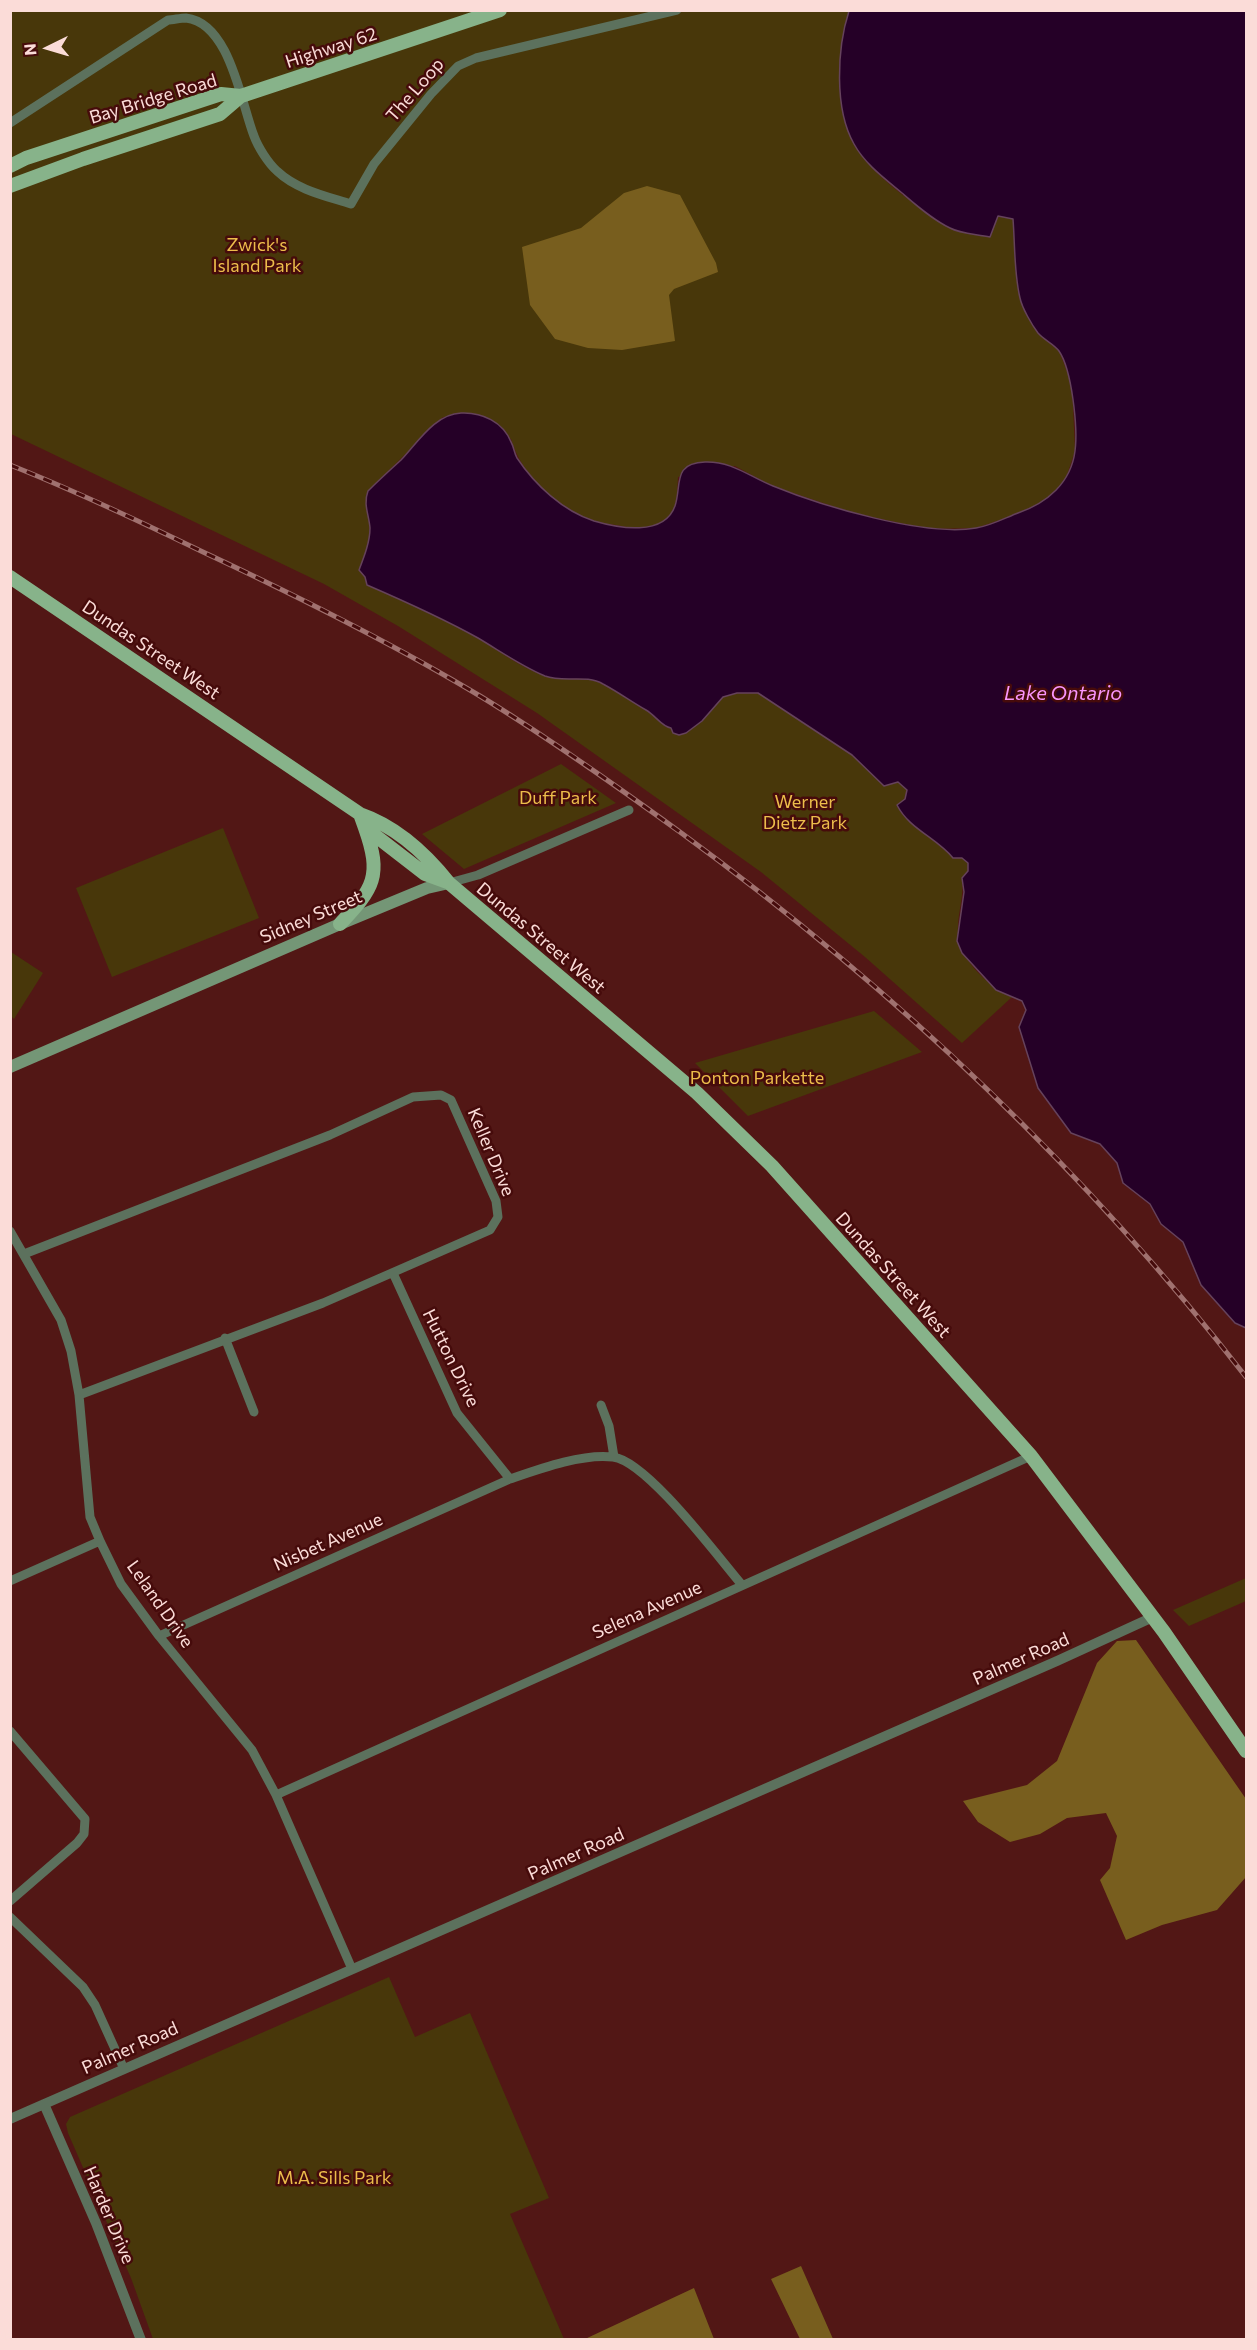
<!DOCTYPE html>
<html>
<head>
<meta charset="utf-8">
<style>
  body { margin:0 }
  #map { position:relative; width:1257px; height:2350px; overflow:hidden; background:#521715; font-family:Commissioner,sans-serif }
  canvas { display:block }
  .frame { position:absolute; inset:0; border:12px solid #fbdcd8; pointer-events:none }
  .north { position:absolute; left:18px; top:18px; width:60px; height:60px; -webkit-text-stroke:4px #460b0b; paint-order:stroke; rotate:265deg; font-size:16px; font-weight:700; line-height:24px; text-align:center; color:#fbdcd8 }
  .north::after { content:''; display:block; margin:auto; width:21px; height:27px; background:#fbdcd8; clip-path:polygon(50% 0,100% 100%,50% 72%,0 100%) }
</style>
</head>
<body>
<div id="map">
<canvas width="1257" height="2350"></canvas>
<div class="frame"></div>
<div class="north">N</div>
</div>
<script>
const ctx = document.querySelector('canvas').getContext('2d');
ctx.lineJoin = 'round';
function fill(path, color) {
  ctx.fillStyle = color;
  ctx.fill(path, 'evenodd');
}
function strokePath(path, color, width, dash) {
  ctx.strokeStyle = color;
  ctx.lineWidth = width;
  ctx.lineCap = dash ? 'butt' : 'round';
  ctx.setLineDash(dash || []);
  ctx.stroke(path);
}
function label(font, color, halo, rows, align = 'center') {
  ctx.font = font + ' Commissioner,sans-serif';
  ctx.lineWidth = 5;
  ctx.setLineDash([]);
  ctx.textBaseline = 'middle';
  ctx.strokeStyle = halo;
  ctx.fillStyle = color;
  for (const [text, x, y, turn = 0] of rows) {
    ctx.save();
    ctx.translate(x, y);
    ctx.rotate((+turn || 0) * Math.PI / 180);
    ctx.textAlign = isNaN(turn) ? turn : align;
    if (halo) ctx.strokeText(text, 0, 0);
    ctx.fillText(text, 0, 0);
    ctx.restore();
  }
}
fill(new Path2D(`
  M 10,11 L 849,11 C 843,29 842,46 841,65 C 834,154 885,183 951,229 L 998,216 L 1013,219 L 1020,299 L 1038,333 L 1059,351 L 1072,384 L 1075,451 L 1065,481 L 1038,507 L 976,528 L 928,529 L 853,513 L 772,486 L 735,466 L 678,477 C 677,490 678,507 669,517 C 657,529 636,529 621,526 C 612,524 602,524 594,521 C 558,509 521,475 511,439 L 443,417 L 368,491 C 363,504 369,515 370,528 C 370,542 364,557 359,570 L 365,577 L 367,585 C 405,601 443,618 479,639 C 501,652 523,669 548,677 C 565,682 586,675 602,684 C 617,691 631,702 646,710 C 655,715 662,727 671,728 L 674,733 L 679,735 L 702,721 L 723,697 L 737,693 L 758,693 L 852,755 L 868,769 L 898,782 L 907,790 L 900,811 L 905,817 L 947,850 L 953,858 L 962,857 L 968,863 L 968,871 L 962,878 C 964,895 959,909 958,925 C 955,956 986,985 1012,997 L 962,1043 L 865,957 L 761,872 L 537,713 L 398,626 L 324,584 L 11,434 Z
  M 561,764 L 616,803 L 464,869 L 422,834 Z
  M 223,828 L 259,918 L 112,977 L 76,888 Z
  M 11,952 L 43,973 L 14,1019 L 11,1016 Z
  M 874,1011 L 922,1052 L 748,1116 L 695,1063 Z
  M 1246,1578 L 1246,1601 L 1189,1626 L 1173,1610 Z
  M 389,1977 L 415,2037 L 470,2013 L 549,2198 L 510,2214 L 564,2339 L 153,2339 L 131,2278 L 68,2133 L 66,2124 L 70,2117 Z`), '#48370a');
fill(new Path2D(`
  M 647,186 L 680,195 L 716,263 L 718,272 L 674,289 L 669,295 L 675,341 L 622,350 L 588,348 L 555,339 L 530,305 L 522,247 L 581,228 L 624,193 Z
  M 1136,1640 L 1246,1799 L 1246,1877 L 1217,1910 L 1162,1925 L 1126,1940 L 1100,1880 L 1110,1868 L 1117,1836 L 1106,1813 L 1067,1818 L 1040,1834 L 1010,1842 L 978,1822 L 963,1801 L 1027,1785 L 1057,1761 L 1097,1663 L 1117,1641 Z
  M 801,2266 L 833,2339 L 800,2339 L 771,2279 Z
  M 694,2288 L 714,2339 L 585,2339 Z`), '#785e1e');
const water = new Path2D(`
  M 849,11 L 1246,11 L 1246,1328 L 1235,1323 L 1201,1285 L 1183,1242 L 1161,1224 L 1150,1204 L 1123,1183 L 1117,1163 L 1100,1144 L 1071,1133 L 1038,1088 L 1019,1027 L 1026,1010 L 1022,1001 L 996,990 L 962,953 L 957,941 L 964,892 L 962,878 L 968,871 L 968,863 L 962,858 L 953,858 C 937,838 909,829 897,805 L 905,799 L 907,790 L 898,782 L 884,786 L 852,755 L 758,693 L 737,693 L 723,697 L 702,721 L 686,733 L 679,735 L 673,733 L 671,728 C 662,727 655,715 646,710 C 632,702 618,692 603,684 C 586,674 564,683 545,676 C 521,666 500,651 478,638 C 442,618 404,601 367,585 L 365,577 L 359,570 C 364,557 370,542 370,528 C 369,515 363,504 368,491 C 379,480 390,470 401,460 C 418,442 435,414 461,413 C 482,412 503,422 511,442 C 514,447 514,453 517,458 C 535,485 563,511 594,521 C 618,528 664,537 675,506 C 682,485 672,463 705,462 C 732,461 750,477 773,486 C 822,506 925,537 976,528 C 990,526 1005,518 1018,513 C 1047,503 1071,483 1075,451 C 1078,428 1072,370 1059,351 C 1054,344 1044,340 1038,333 C 1032,325 1022,308 1020,298 C 1014,274 1015,244 1013,219 L 998,216 L 990,237 C 977,234 961,234 950,228 C 933,220 916,205 902,193 C 884,178 865,164 854,144 C 834,109 837,48 849,11 Z`);
fill(water, '#250027');
strokePath(water, '#65425c', 1.5);
strokePath(new Path2D(`
  M 10,123 L 168,20 C 173,20 180,18 186,18 C 230,23 241,103 254,136 C 258,147 268,163 277,171 C 297,190 326,196 351,204 L 374,164 L 431,94 L 458,66 L 476,58 L 677,10
  M 449,883 L 478,875 L 629,810
  M 10,1231 L 61,1320 L 71,1351 L 79,1395 L 90,1517 L 100,1541 L 121,1584 L 159,1636 L 252,1750 L 276,1795 L 352,1969
  M 24,1254 L 330,1135 L 413,1097 L 441,1095 L 451,1100 L 496,1201 L 498,1217 L 490,1230 L 323,1303 L 79,1395
  M 393,1273 L 457,1413 L 510,1479
  M 225,1338 L 254,1412
  M 601,1405 L 609,1426 L 614,1457
  M 10,1581 L 100,1541
  M 159,1636 L 510,1479 C 539,1469 583,1453 613,1457 C 647,1461 718,1557 742,1585
  M 10,1731 L 85,1819 L 84,1834 L 77,1843 L 10,1901
  M 276,1795 L 1031,1456
  M 10,1917 L 83,1987 L 95,2005 L 124,2069`), '#5c715d', 9);
strokePath(new Path2D(`
  M 44,2104 L 96,2223 L 141,2340
  M 10,2119 L 1057,1661 L 1153,1617`), '#5c715d', 10);
strokePath(new Path2D(`
  M 10,1067 L 340,924 L 427,888 L 449,883`), '#749676', 12);
strokePath(new Path2D(`
  M 10,166 L 26,158 L 221,94 L 241,96
  M 10,186 L 83,159 L 220,114 L 241,96 L 500,10
  M 10,577 L 360,814 C 395,826 426,854 449,883 L 697,1093 L 772,1166 L 1031,1456 L 1164,1632 L 1246,1751
  M 360,814 L 365,828 L 381,840 L 425,874 L 447,882
  M 340,924 C 374,888 382,876 365,828`), '#87b38a', 14);
const rail = new Path2D(`
  M 10,465 C 76,491 139,521 203,552 C 297,596 390,642 480,696 C 549,738 615,785 680,832 C 895,989 1083,1167 1246,1377`);
strokePath(rail, '#a0716f', 5);
strokePath(rail, '#460b0b', 3, [9]);
label('18px', '#fbdcd8', '#460b0b', [
  ["Highway 62",331,48,-18],
  ["The Loop",415,90,-49],
  ["Bay Bridge Road",153,99,-17],
  ["Dundas Street West",151,650,34],
  ["Sidney Street",311,917,-23],
  ["Dundas Street West",541,938,40],
  ["Keller Drive",491,1152,67],
  ["Dundas Street West",893,1275,48],
  ["Hutton Drive",451,1358,64],
  ["Nisbet Avenue",328,1542,-24],
  ["Leland Drive",160,1604,55],
  ["Selena Avenue",647,1610,-24],
  ["Palmer Road",1021,1659,-24],
  ["Palmer Road",576,1854,-24],
  ["Palmer Road",130,2048,-24],
  ["Harder Drive",109,2215,67]
]);
label('18px', '#ecbd4b', '#460b0b', [
  ["Zwick's",257,245],
  ["Island Park",257,266],
  ["Duff Park",558,798],
  ["Werner",805,802],
  ["Dietz Park",805,823],
  ["Ponton Parkette",757,1078],
  ["M.A. Sills Park",334,2178]
]);
label('italic 20px', '#f995fc', '#460b0b', [
  ["Lake Ontario",1063,693]
]);
</script>
</body>
</html>
